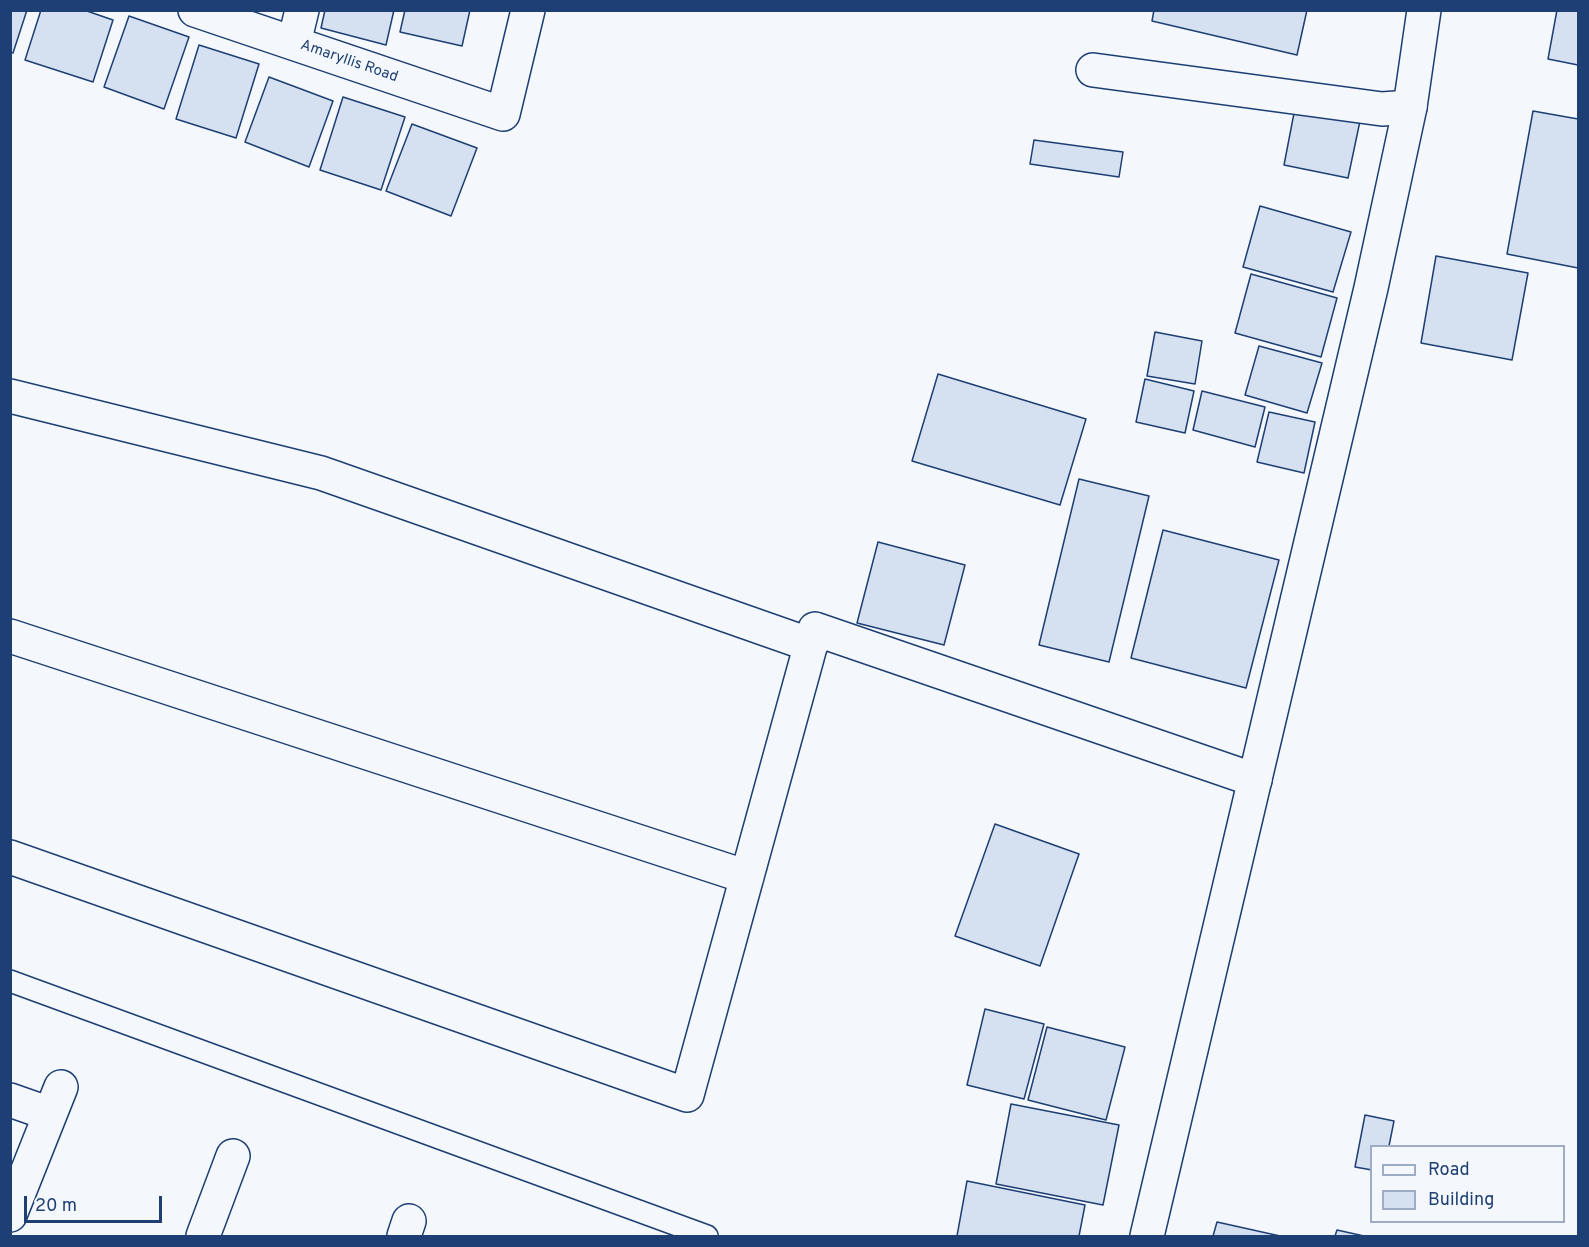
<!DOCTYPE html>
<html>
<head>
<meta charset="utf-8">
<style>
  body { margin:0 }
  #map { position:relative; width:1589px; height:1247px; overflow:hidden; background:#f4f7fb; font-family:Overpass,sans-serif }
  canvas { display:block }
  .frame { position:absolute; inset:0; border:12px solid #1d3f73; pointer-events:none }
  .legend { position:absolute; left:1370px; top:1145px; width:195px; height:78px; box-sizing:border-box; background:#f4f7fb; border:2px solid #9eadc5; margin:0; padding:8px 10px; list-style:none; font-size:18px; color:#1d3f73 }
  .legend li { display:flex; align-items:center; gap:12px; height:30px }
  .legend b { width:30px; border:2px solid #9eadc5 }
  .scale { position:absolute; left:24px; top:1196px; width:138px; height:27px; box-sizing:border-box; border:3px solid #1d3f73; border-top:0; padding-left:8px; font-size:18px; line-height:21px; white-space:nowrap; color:#1d3f73; -webkit-text-stroke:4px #f4f7fb; paint-order:stroke }
</style>
</head>
<body>
<div id="map">
<canvas width="1589" height="1247"></canvas>
<div class="frame"></div>
<ul class="legend">
<li><b style="height:8px;background:#f4f7fb"></b>Road</li>
<li><b style="height:16px;background:#d5e0f0"></b>Building</li>
</ul>
<div class="scale">20 m</div>
</div>
<script>
const ctx = document.querySelector('canvas').getContext('2d');
ctx.lineJoin = 'round';
function fill(path, color) {
  ctx.fillStyle = color;
  ctx.fill(path, 'evenodd');
}
function strokePath(path, color, width, dash) {
  ctx.strokeStyle = color;
  ctx.lineWidth = width;
  ctx.lineCap = dash ? 'butt' : 'round';
  ctx.setLineDash(dash || []);
  ctx.stroke(path);
}
function label(font, color, halo, rows, align = 'center') {
  ctx.font = font + ' Overpass,sans-serif';
  ctx.lineWidth = 4.5;
  ctx.setLineDash([]);
  ctx.textBaseline = 'middle';
  ctx.strokeStyle = halo;
  ctx.fillStyle = color;
  for (const [text, x, y, turn = 0] of rows) {
    ctx.save();
    ctx.translate(x, y);
    ctx.rotate((+turn || 0) * Math.PI / 180);
    ctx.textAlign = isNaN(turn) ? turn : align;
    if (halo) ctx.strokeText(text, 0, 0);
    ctx.fillText(text, 0, 0);
    ctx.restore();
  }
}
const building = new Path2D(`
  M 10,10 L 27,10 L 13,53 L 10,52 Z
  M 41,10 L 84,10 L 113,20 L 93,82 L 25,60 Z
  M 325,10 L 394,10 L 386,45 L 321,28 Z
  M 405,10 L 470,10 L 462,46 L 400,32 Z
  M 1154,10 L 1307,10 L 1297,55 L 1152,21 Z
  M 1557,10 L 1578,10 L 1578,65 L 1548,59 Z
  M 129,16 L 189,37 L 164,109 L 104,87 Z
  M 199,45 L 259,64 L 236,138 L 176,119 Z
  M 269,77 L 333,101 L 309,167 L 245,142 Z
  M 343,97 L 405,117 L 381,190 L 320,170 Z
  M 1295,108 L 1360,121 L 1348,178 L 1284,165 Z
  M 1533,111 L 1578,119 L 1578,268 L 1507,254 Z
  M 412,124 L 477,148 L 451,216 L 386,191 Z
  M 1034,140 L 1123,152 L 1119,177 L 1030,164 Z
  M 1260,206 L 1351,232 L 1333,292 L 1243,267 Z
  M 1436,256 L 1528,273 L 1512,360 L 1421,343 Z
  M 1251,274 L 1337,298 L 1321,357 L 1235,333 Z
  M 1155,332 L 1202,341 L 1195,384 L 1147,376 Z
  M 1259,346 L 1322,363 L 1307,413 L 1245,395 Z
  M 938,374 L 1086,419 L 1060,505 L 912,461 Z
  M 1145,379 L 1194,391 L 1185,433 L 1136,422 Z
  M 1202,391 L 1265,407 L 1255,447 L 1193,430 Z
  M 1269,412 L 1315,422 L 1304,473 L 1257,462 Z
  M 1079,479 L 1149,496 L 1109,662 L 1039,645 Z
  M 1163,530 L 1279,560 L 1246,688 L 1131,658 Z
  M 878,542 L 965,565 L 944,645 L 857,623 Z
  M 995,824 L 1079,854 L 1040,966 L 955,936 Z
  M 985,1009 L 1044,1024 L 1024,1099 L 967,1085 Z
  M 1047,1027 L 1125,1047 L 1106,1120 L 1028,1100 Z
  M 1011,1104 L 1119,1125 L 1103,1205 L 996,1184 Z
  M 1365,1115 L 1394,1121 L 1389,1146 L 1372,1146 L 1372,1170 L 1355,1167 Z
  M 967,1181 L 1085,1205 L 1079,1236 L 957,1236 Z
  M 1217,1222 L 1280,1236 L 1213,1236 Z
  M 1337,1230 L 1364,1236 L 1335,1236 Z`);
fill(building, '#d5e0f0');
strokePath(building, '#1d3f73', 1.5);
const lane = new Path2D(`
  M 10,981 L 707,1236`);
const street = new Path2D(`
  M 195,10 L 503,114 L 528,10
  M 294,43 L 302,10
  M 1093,70 L 1382,109 L 1410,107
  M 10,396 L 321,473 L 811,645
  M 10,636 L 747,877
  M 10,857 L 687,1095 L 815,629 L 1255,780
  M 10,1100 L 50,1114
  M 10,1215 L 61,1087
  M 203,1236 L 233,1156
  M 404,1236 L 409,1221`);
const secondary = new Path2D(`
  M 1147,1236 L 1371,288 L 1410,107 L 1424,10`);
strokePath(lane, '#1d3f73', 24);
strokePath(street, '#1d3f73', 36);
strokePath(secondary, '#1d3f73', 36);
strokePath(lane, '#f4f7fb', 21);
strokePath(street, '#f4f7fb', 33);
strokePath(secondary, '#f4f7fb', 33);
label('15px', '#1d3f73', '#f4f7fb', [
  ["Amaryllis Road",349,62,19]
]);
</script>
</body>
</html>
